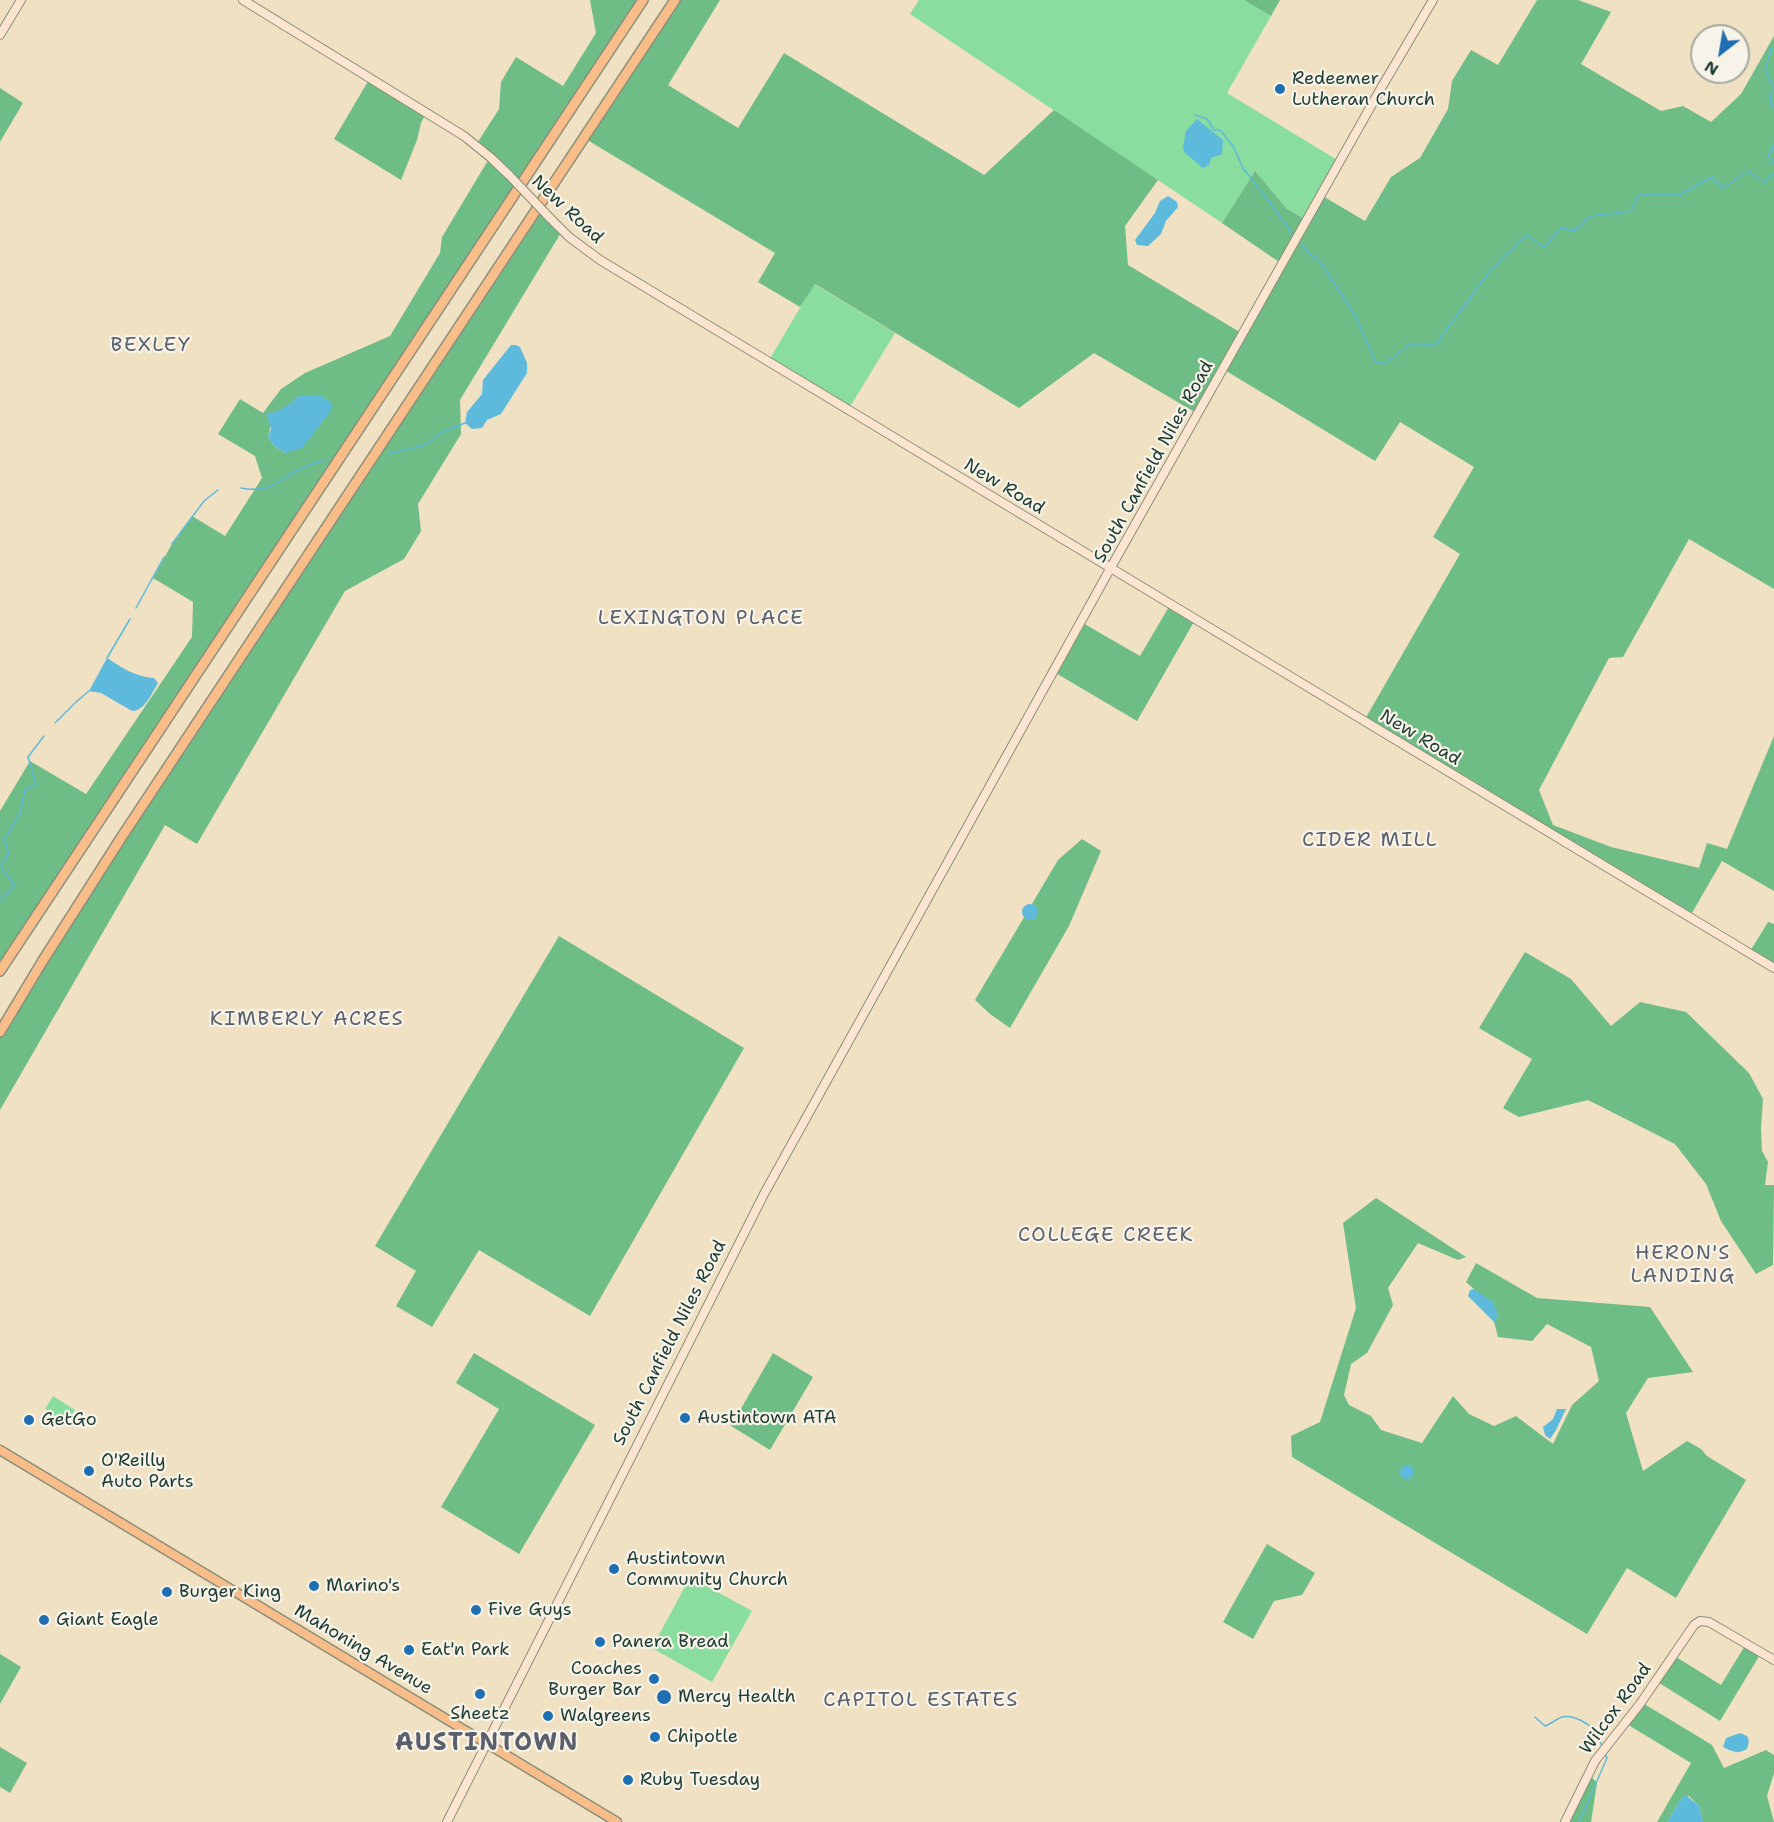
<!DOCTYPE html>
<html>
<head>
<meta charset="utf-8">
<style>
  body { margin:0 }
  #map { position:relative; width:1774px; height:1822px; overflow:hidden; background:#f1e1c3; font-family:"Shantell Sans",sans-serif }
  canvas { display:block }
  .north { position:absolute; left:1690px; top:24px; width:60px; height:60px; box-sizing:border-box; background:#f7f3e8; border:2px solid #a1aaa0; border-radius:50%; rotate:211deg; font-size:16px; font-weight:700; line-height:24px; text-align:center; color:#1f3d34 }
  .north::after { content:''; display:block; margin:auto; width:21px; height:27px; background:#1f6fb2; clip-path:polygon(50% 0,100% 100%,50% 72%,0 100%) }
</style>
</head>
<body>
<div id="map">
<canvas width="1774" height="1822"></canvas>
<div class="north">N</div>
</div>
<script>
const ctx = document.querySelector('canvas').getContext('2d');
ctx.lineJoin = 'round';
function fill(path, color) {
  ctx.fillStyle = color;
  ctx.fill(path, 'evenodd');
}
function strokePath(path, color, width, dash) {
  ctx.strokeStyle = color;
  ctx.lineWidth = width;
  ctx.lineCap = dash ? 'butt' : 'round';
  ctx.setLineDash(dash || []);
  ctx.stroke(path);
}
function label(font, color, halo, rows, align = 'center') {
  ctx.font = font + ' "Shantell Sans",sans-serif';
  ctx.lineWidth = 4.5;
  ctx.setLineDash([]);
  ctx.textBaseline = 'middle';
  ctx.strokeStyle = halo;
  ctx.fillStyle = color;
  for (const [text, x, y, turn = 0] of rows) {
    ctx.save();
    ctx.translate(x, y);
    ctx.rotate((+turn || 0) * Math.PI / 180);
    ctx.textAlign = isNaN(turn) ? turn : align;
    if (halo) ctx.strokeText(text, 0, 0);
    ctx.fillText(text, 0, 0);
    ctx.restore();
  }
}
fill(new Path2D(`
  M 919,0 L 1244,0 L 1271,16 L 1227,93 L 1339,161 L 1306,220 L 1287,209 L 1255,171 L 1222,223 L 910,14 Z
  M 814,284 L 895,333 L 848,410 L 768,362 Z
  M 53,1396 L 75,1410 L 67,1423 L 45,1409 Z
  M 690,1577 L 752,1611 L 712,1682 L 652,1648 Z`), '#89dd9f');
fill(new Path2D(`
  M 590,0 L 643,0 L 0,971 L 0,811 L 30,761 L 86,794 L 192,637 L 193,602 L 153,578 L 172,544 L 192,516 L 225,536 L 262,478 L 255,456 L 218,434 L 240,399 L 263,413 L 281,389 L 305,373 L 390,336 L 440,253 L 442,237 L 490,157 L 476,145 L 499,109 L 501,82 L 516,57 L 563,86 L 596,33 ZM 299,396 L 286,453 L 274,446 L 268,437 C 271,429 270,422 272,414 L 285,408 Z
  M 675,0 L 720,0 L 668,85 L 738,128 L 784,53 L 984,175 L 1054,110 L 1158,180 L 1125,226 L 1128,265 L 1243,334 L 1282,264 L 1222,223 L 1255,171 L 1287,209 L 1306,220 L 1321,195 L 1365,221 L 1391,177 L 1420,158 L 1448,109 L 1452,81 L 1471,50 L 1498,65 L 1537,0 L 1578,0 L 1611,12 L 1581,64 L 1661,111 L 1683,106 L 1711,122 L 1741,94 L 1774,36 L 1774,589 L 1689,539 L 1623,657 L 1609,658 L 1539,790 L 1553,825 L 1611,847 L 1699,868 L 1707,843 L 1727,849 L 1774,736 L 1774,891 L 1722,861 L 1689,918 L 1364,721 L 1460,554 L 1433,537 L 1474,467 L 1400,422 L 1375,461 L 1223,369 L 1198,414 L 1094,353 L 1019,408 L 815,284 L 800,307 L 758,282 L 775,253 L 584,138 Z
  M 1244,0 L 1280,0 L 1271,16 Z
  M 370,78 L 426,113 L 421,123 L 417,140 L 401,180 L 334,139 Z
  M 0,88 L 23,103 L 0,142 Z
  M 538,206 L 562,231 L 460,400 L 461,434 L 418,504 L 421,531 L 404,559 L 345,591 L 197,844 L 165,825 L 0,1110 L 0,1032 L 19,999 Z
  M 1170,605 L 1195,620 L 1137,721 L 1054,672 L 1081,622 L 1140,656 Z
  M 1082,839 L 1101,851 L 1069,926 L 1010,1028 L 990,1014 L 975,1000 L 1058,860 Z
  M 1768,922 L 1774,924 L 1774,968 L 1749,953 Z
  M 559,936 L 744,1048 L 590,1316 L 479,1250 L 432,1327 L 396,1306 L 416,1271 L 375,1246 Z
  M 1525,952 L 1571,979 L 1611,1026 L 1640,1002 L 1686,1012 L 1749,1073 L 1763,1099 L 1761,1128 L 1762,1151 L 1768,1162 L 1765,1185 L 1774,1185 L 1773,1265 L 1756,1274 L 1721,1221 L 1706,1184 L 1675,1144 L 1588,1100 L 1519,1117 L 1503,1108 L 1532,1059 L 1479,1028 Z
  M 1376,1198 L 1466,1257 L 1458,1260 L 1418,1243 L 1388,1288 L 1393,1305 L 1367,1353 L 1351,1364 L 1344,1395 L 1349,1405 L 1371,1416 L 1381,1430 L 1422,1443 L 1453,1396 L 1469,1414 L 1494,1426 L 1516,1416 L 1553,1444 L 1572,1405 L 1599,1381 L 1591,1347 L 1547,1324 L 1532,1341 L 1498,1337 L 1494,1322 L 1498,1315 L 1474,1289 L 1466,1282 L 1476,1263 L 1537,1298 L 1650,1307 L 1693,1372 L 1648,1378 L 1626,1413 L 1643,1471 L 1687,1441 L 1701,1449 L 1707,1456 L 1746,1480 L 1676,1598 L 1627,1568 L 1587,1634 L 1292,1457 L 1291,1436 L 1320,1422 L 1356,1308 L 1343,1223 Z
  M 474,1353 L 595,1425 L 519,1554 L 441,1507 L 499,1409 L 456,1383 Z
  M 773,1353 L 813,1377 L 770,1450 L 731,1426 Z
  M 1267,1544 L 1315,1573 L 1302,1595 L 1274,1601 L 1253,1639 L 1223,1622 Z
  M 1746,1644 L 1761,1653 L 1720,1721 L 1656,1681 L 1673,1655 L 1721,1685 Z
  M 0,1654 L 21,1667 L 0,1704 Z
  M 1641,1702 L 1712,1745 L 1724,1768 L 1766,1750 L 1774,1755 L 1774,1773 L 1767,1796 L 1774,1822 L 1703,1822 L 1699,1806 L 1689,1796 L 1682,1798 L 1667,1822 L 1657,1822 L 1691,1763 L 1625,1723 Z
  M 0,1747 L 27,1763 L 10,1793 L 0,1787 Z
  M 1588,1773 L 1597,1783 L 1591,1822 L 1565,1822 Z`), '#6ebc86');
fill(new Path2D(`
  M 1197,119 L 1223,140 L 1222,154 L 1211,158 L 1209,165 L 1203,168 L 1184,152 L 1183,147 L 1186,131 Z
  M 1168,196 L 1177,202 L 1178,207 L 1166,221 L 1161,234 L 1148,246 L 1137,245 L 1135,240 L 1155,213 L 1160,201 Z
  M 511,345 L 516,345 L 520,347 L 527,363 L 527,373 L 501,414 L 487,420 L 482,428 L 472,429 L 465,423 L 467,412 L 482,394 L 483,380 Z
  M 299,396 L 321,396 L 332,403 L 330,412 L 302,448 L 286,453 L 274,446 L 268,437 L 271,429 L 266,413 C 279,414 289,404 299,396 Z
  M 107,658 C 123,668 135,677 154,678 L 158,683 C 152,693 145,711 132,711 L 101,693 L 89,691 Z
  M1022 912a8 8 0 1 1 16 0a8 8 0 1 1-16 0Z
  M 1474,1289 L 1493,1302 L 1498,1316 L 1494,1322 L 1468,1296 L 1470,1290 Z
  M 1557,1409 L 1566,1409 L 1556,1430 L 1550,1439 L 1545,1435 L 1543,1427 L 1553,1419 Z
  M1400 1472a7 7 0 1 1 14 0a7 7 0 1 1-14 0Z
  M 1740,1733 L 1747,1736 L 1749,1741 L 1747,1749 C 1738,1754 1732,1752 1723,1747 L 1726,1738 Z
  M 1686,1795 L 1699,1806 L 1703,1822 L 1667,1822 L 1682,1798 Z`), '#5ebadc');
strokePath(new Path2D(`
  M 1774,50 L 1771,49 L 1765,70 L 1772,84 L 1770,105 L 1774,108
  M 1195,115 L 1207,119 L 1214,130 L 1220,130 L 1233,146 L 1243,168 L 1274,208 L 1291,232
  M 1774,145 L 1768,155 L 1774,164
  M 1302,244 L 1313,258 L 1319,260 L 1356,317 L 1376,363 L 1385,363 L 1409,345 L 1435,345 L 1490,271 L 1526,235 L 1544,247 L 1561,228 L 1575,231 L 1590,216 L 1631,211 L 1638,195 L 1679,195 L 1712,177 L 1723,188 L 1748,171 L 1764,182 L 1774,173
  M 388,454 L 425,445 L 443,432 L 465,423
  M 241,488 C 265,493 274,484 293,473 C 303,467 314,464 324,460
  M 172,544 L 204,501 L 218,490
  M 136,608 L 164,557
  M 107,658 L 130,619
  M 55,723 L 76,702 L 89,691
  M 0,900 L 14,886 C 13,878 3,875 1,866 L 9,853 L 4,840 L 20,813 L 25,790 L 36,784 L 28,757 L 44,736
  M 1535,1717 L 1545,1726 C 1551,1724 1556,1719 1562,1717 C 1573,1714 1590,1724 1597,1733 C 1599,1736 1601,1743 1602,1747
  M 1579,1822 L 1607,1758 L 1605,1754`), '#5ebadc', 1.5);
const secondary = new Path2D(`
  M 243,0 L 464,136 L 490,157 L 509,175
  M 0,35 L 21,0
  M 549,217 L 569,237 L 600,260 L 1774,968
  M 447,1822 L 764,1194 L 1110,569 L 1380,90 L 1433,0
  M 1565,1822 L 1595,1761 L 1640,1704 L 1694,1625 L 1700,1621 L 1709,1622 L 1774,1660`);
const primary = new Path2D(`
  M 0,1450 L 617,1822`);
const highway = new Path2D(`
  M 0,971 L 643,0
  M 0,1032 L 42,962 L 121,838 L 675,0`);
strokePath(secondary, '#888f7c', 10);
strokePath(primary, '#888f7c', 11);
strokePath(highway, '#888f7c', 12);
strokePath(secondary, '#fce5d0', 8);
strokePath(primary, '#f8bd89', 8);
strokePath(highway, '#f8bd89', 9);
const secondaryBridge = new Path2D(`
  M 509,175 L 549,217`);
strokePath(secondaryBridge, '#888f7c', 10, []);
strokePath(secondaryBridge, '#fce5d0', 8);
for (const [x, y, r, color] of [
  [1280,89,6,"#1f6fb2"],
  [685,1418,6,"#1f6fb2"],
  [29,1420,6,"#1f6fb2"],
  [89,1471,6,"#1f6fb2"],
  [614,1569,6,"#1f6fb2"],
  [314,1586,6,"#1f6fb2"],
  [167,1592,6,"#1f6fb2"],
  [476,1610,6,"#1f6fb2"],
  [44,1620,6,"#1f6fb2"],
  [600,1642,6,"#1f6fb2"],
  [409,1650,6,"#1f6fb2"],
  [654,1679,6,"#1f6fb2"],
  [480,1694,6,"#1f6fb2"],
  [664,1697,8,"#1f6fb2"],
  [548,1716,6,"#1f6fb2"],
  [655,1737,6,"#1f6fb2"],
  [628,1780,6,"#1f6fb2"]
]) {
  const dot = new Path2D();
  dot.arc(x, y, r, 0, 2 * Math.PI);
  ctx.fillStyle = color;
  ctx.fill(dot);
  strokePath(dot, '#f7f3e8', 2);
}
label('18px', '#1f3d34', '#f7f3e8', [
  ["Redeemer",1292,79],
  ["Lutheran Church",1292,100],
  ["Austintown ATA",697,1418],
  ["GetGo",41,1420],
  ["O'Reilly",101,1461],
  ["Auto Parts",101,1482],
  ["Austintown",626,1559],
  ["Community Church",626,1580],
  ["Marino's",326,1586],
  ["Burger King",179,1592],
  ["Five Guys",488,1610],
  ["Giant Eagle",56,1620],
  ["Panera Bread",612,1642],
  ["Eat'n Park",421,1650],
  ["Coaches",642,1669,"right"],
  ["Burger Bar",642,1690,"right"],
  ["Mercy Health",678,1697],
  ["Sheetz",480,1714,"center"],
  ["Walgreens",560,1716],
  ["Chipotle",667,1737],
  ["Ruby Tuesday",640,1780]
], 'left');
label('18px', '#1f3d34', '#f7f3e8', [
  ["New Road",567,210,43],
  ["South Canfield Niles Road",1154,462,-61],
  ["New Road",1004,487,31],
  ["New Road",1420,738,31],
  ["South Canfield Niles Road",670,1343,-63],
  ["Mahoning Avenue",363,1650,31],
  ["Wilcox Road",1616,1709,-54]
]);
ctx.letterSpacing = '1.5px';
label('20px', '#5a5f6b', '#f7f3e8', [
  ["BEXLEY",151,346],
  ["LEXINGTON PLACE",701,619],
  ["CIDER MILL",1370,841],
  ["KIMBERLY ACRES",307,1020],
  ["COLLEGE CREEK",1106,1236],
  ["HERON'S",1683,1254],
  ["LANDING",1683,1277],
  ["CAPITOL ESTATES",921,1701]
]);
ctx.letterSpacing = '0px';
ctx.letterSpacing = '1.5px';
label('bold 24px', '#5a5f6b', '#f7f3e8', [
  ["AUSTINTOWN",487,1744]
]);
ctx.letterSpacing = '0px';
</script>
</body>
</html>
